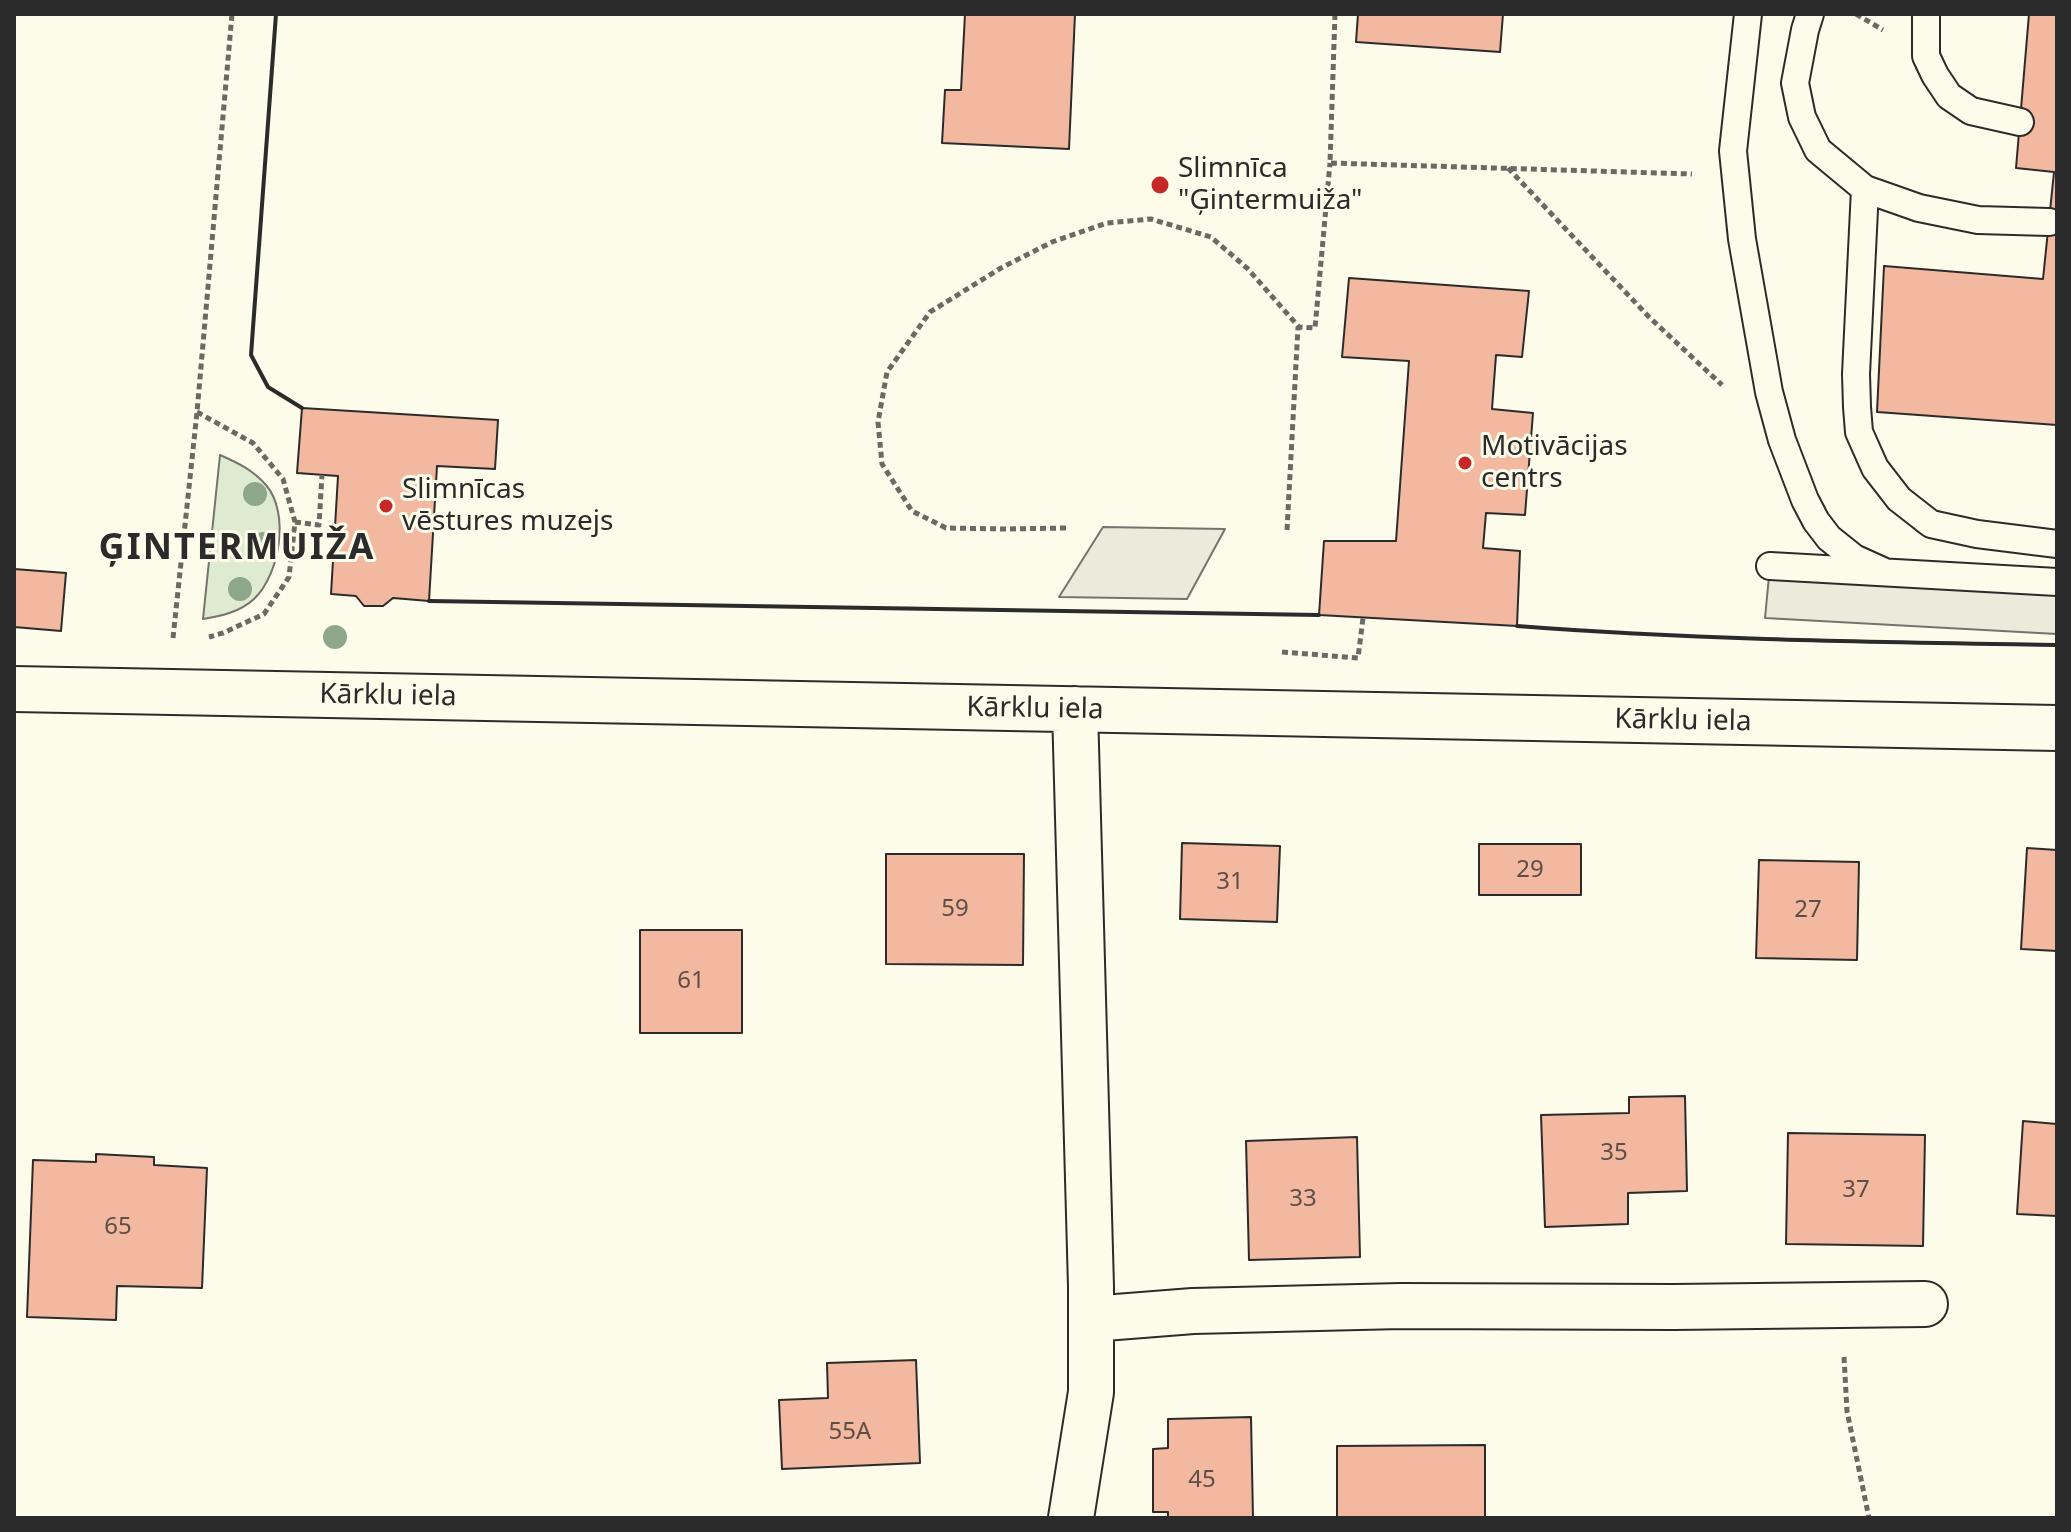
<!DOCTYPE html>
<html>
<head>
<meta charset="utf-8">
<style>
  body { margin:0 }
  #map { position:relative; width:2071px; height:1532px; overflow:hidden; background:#fdfbea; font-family:"Noto Sans",sans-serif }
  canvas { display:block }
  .frame { position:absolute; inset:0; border:16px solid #2b2b2b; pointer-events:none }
</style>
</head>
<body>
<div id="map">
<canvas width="2071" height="1532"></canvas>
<div class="frame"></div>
</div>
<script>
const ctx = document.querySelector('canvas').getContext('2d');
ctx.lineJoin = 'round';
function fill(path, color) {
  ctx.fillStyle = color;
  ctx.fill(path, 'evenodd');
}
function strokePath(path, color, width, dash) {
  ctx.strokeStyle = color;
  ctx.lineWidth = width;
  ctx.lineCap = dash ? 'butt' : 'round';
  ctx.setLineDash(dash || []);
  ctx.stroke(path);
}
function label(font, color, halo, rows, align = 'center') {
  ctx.font = font + ' "Noto Sans",sans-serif';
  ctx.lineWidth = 6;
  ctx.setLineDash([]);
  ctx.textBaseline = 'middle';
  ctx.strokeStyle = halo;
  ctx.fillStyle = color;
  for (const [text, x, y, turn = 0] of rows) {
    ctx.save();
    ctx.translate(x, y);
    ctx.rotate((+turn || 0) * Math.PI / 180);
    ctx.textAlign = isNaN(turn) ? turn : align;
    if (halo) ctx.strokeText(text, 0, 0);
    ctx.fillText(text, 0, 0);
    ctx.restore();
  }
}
const green = new Path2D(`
  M 220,455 C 238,463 253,470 266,485 C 290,513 280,574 254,599 C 240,612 221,616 203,619 Z`);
fill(green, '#deebd1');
strokePath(green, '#74746e', 2);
const parking = new Path2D(`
  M 1103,527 L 1225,529 L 1187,599 L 1059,597 Z
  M 1770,566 L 2057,582 L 2057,634 L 1765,618 Z`);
fill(parking, '#eceadb');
strokePath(parking, '#74746e', 2);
const building = new Path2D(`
  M 965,14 L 1075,14 L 1069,149 L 942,143 L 945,90 L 961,90 Z
  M 1358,14 L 1503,14 L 1500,52 L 1356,42 Z
  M 2029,14 L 2057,14 L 2057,425 L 1877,412 L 1884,266 L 2043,279 L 2054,172 L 2016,168 Z
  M 1349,278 L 1529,291 L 1522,357 L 1496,355 L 1492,409 L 1533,413 L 1525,515 L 1486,513 L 1483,548 L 1520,551 L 1517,626 L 1319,615 L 1324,541 L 1396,541 L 1409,361 L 1342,357 Z
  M 302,408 L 498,420 L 495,469 L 437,466 L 429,601 L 393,598 L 383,606 L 364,606 L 356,596 L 331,594 L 338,476 L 297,473 Z
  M 14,569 L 66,573 L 61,631 L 14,627 Z
  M 1182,843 L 1280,846 L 1277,922 L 1180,919 Z
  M 1479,844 L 1581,844 L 1581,895 L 1479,895 Z
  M 2027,848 L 2057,850 L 2057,951 L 2021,949 Z
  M 886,854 L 1024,854 L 1023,965 L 886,964 Z
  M 1759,860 L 1859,862 L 1857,960 L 1756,958 Z
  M 640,930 L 742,930 L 742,1033 L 640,1033 Z
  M 1685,1096 L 1687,1191 L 1628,1193 L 1628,1224 L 1545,1227 L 1541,1115 L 1629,1113 L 1629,1097 Z
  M 2023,1121 L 2057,1124 L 2057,1216 L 2017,1214 Z
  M 1788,1133 L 1925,1135 L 1923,1246 L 1786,1244 Z
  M 1357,1137 L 1360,1257 L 1249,1260 L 1246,1141 Z
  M 96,1154 L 154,1157 L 154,1165 L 207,1168 L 202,1288 L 117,1286 L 116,1320 L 27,1317 L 33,1160 L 96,1162 Z
  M 916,1360 L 920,1463 L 782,1469 L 779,1400 L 828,1398 L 827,1363 Z
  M 1251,1417 L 1253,1518 L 1168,1518 L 1168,1512 L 1153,1512 L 1153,1449 L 1168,1448 L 1168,1419 Z
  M 1485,1445 L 1485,1518 L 1337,1518 L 1337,1446 Z`);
fill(building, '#f2b8a0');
strokePath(building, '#2b2b2b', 2);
const lane = new Path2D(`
  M 1748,14 L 1733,151 L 1742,239 L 1769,392 L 1782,440 L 1805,500 L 1816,521 L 1829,538 L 1854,558 L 1885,572
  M 1810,14 L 1805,30 L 1795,83 L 1802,117 L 1818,150 L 1865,189 L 1919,208 L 1978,220 L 2049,222
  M 1926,14 L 1926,56 L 1935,75 L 1949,96 L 1971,111 L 2020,122
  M 1865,189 L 1856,374 L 1857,407 L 1859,432 L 1875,468 L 1899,499 L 1931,524 L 1977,534 L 2057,544
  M 1770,566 L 2057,582`);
const street = new Path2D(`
  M 14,689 L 2057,728
  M 1091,1319 L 1193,1311 L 1401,1306 L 1674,1307 L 1925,1304
  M 1071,1518 L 1091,1392 L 1091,1287 L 1075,709`);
strokePath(lane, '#2b2b2b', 30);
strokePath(street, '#2b2b2b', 48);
strokePath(new Path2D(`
  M 1335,14 L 1330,163 L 1692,174
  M 1856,14 L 1883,30
  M 1508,168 L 1649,317 L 1722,385
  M 197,412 L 253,443 L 283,479 L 295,522 L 289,577 L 264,614 L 223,633 L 209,637
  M 295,522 L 319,525 L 322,475
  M 1066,528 L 1007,529 L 946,528 L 912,511 L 882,464 L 878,422 L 887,372 L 930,312 L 1001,268 L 1052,242 L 1107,223 L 1151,219 L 1211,237 L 1248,269 L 1299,327 L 1315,328 L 1330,163
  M 1287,530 L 1298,327
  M 173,638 L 197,412 L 232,14
  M 1282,652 L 1358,658 L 1363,618
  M 1844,1357 L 1847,1411 L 1869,1518`), '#6a6964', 5, [6, 4]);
strokePath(lane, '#fdfbea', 26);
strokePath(street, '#fdfbea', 44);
strokePath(new Path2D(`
  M 276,14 L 251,355 L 268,387 L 302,408
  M 429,601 L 1319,615
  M 1517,626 C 1696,640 1877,642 2057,645`), '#2b2b2b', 4);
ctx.fillStyle = '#8ea78a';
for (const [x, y] of [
  [255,494],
  [263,544],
  [240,589],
  [335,637]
]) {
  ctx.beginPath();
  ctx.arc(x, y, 12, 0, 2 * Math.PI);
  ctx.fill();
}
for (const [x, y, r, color] of [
  [1160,185,10,"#c62828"],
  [1465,463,8,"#c62828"],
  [386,506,8,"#c62828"]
]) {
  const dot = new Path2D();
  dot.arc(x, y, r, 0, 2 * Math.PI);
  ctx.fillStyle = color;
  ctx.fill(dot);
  strokePath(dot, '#fdfbea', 3);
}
label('24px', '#5d4e48', null, [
  ["29",1530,870],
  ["31",1230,882],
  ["59",955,909],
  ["27",1808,910],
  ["61",691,981],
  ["35",1614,1153],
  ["37",1856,1190],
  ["33",1303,1199],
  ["65",118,1227],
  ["55A",850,1432],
  ["45",1202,1480]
]);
label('28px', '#2b2b2b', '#fdfbea', [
  ["Slimnīca",1178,169],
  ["\"Ģintermuiža\"",1178,201],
  ["Motivācijas",1481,447],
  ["centrs",1481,479],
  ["Slimnīcas",402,490],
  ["vēstures muzejs",402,522]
], 'left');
label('28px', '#2b2b2b', '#fdfbea', [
  ["Kārklu iela",388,696,1],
  ["Kārklu iela",1035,709,1],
  ["Kārklu iela",1683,721,1]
]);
ctx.letterSpacing = '2px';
label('bold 36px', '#2b2b2b', '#fdfbea', [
  ["ĢINTERMUIŽA",237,549]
]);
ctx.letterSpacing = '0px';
</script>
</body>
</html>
